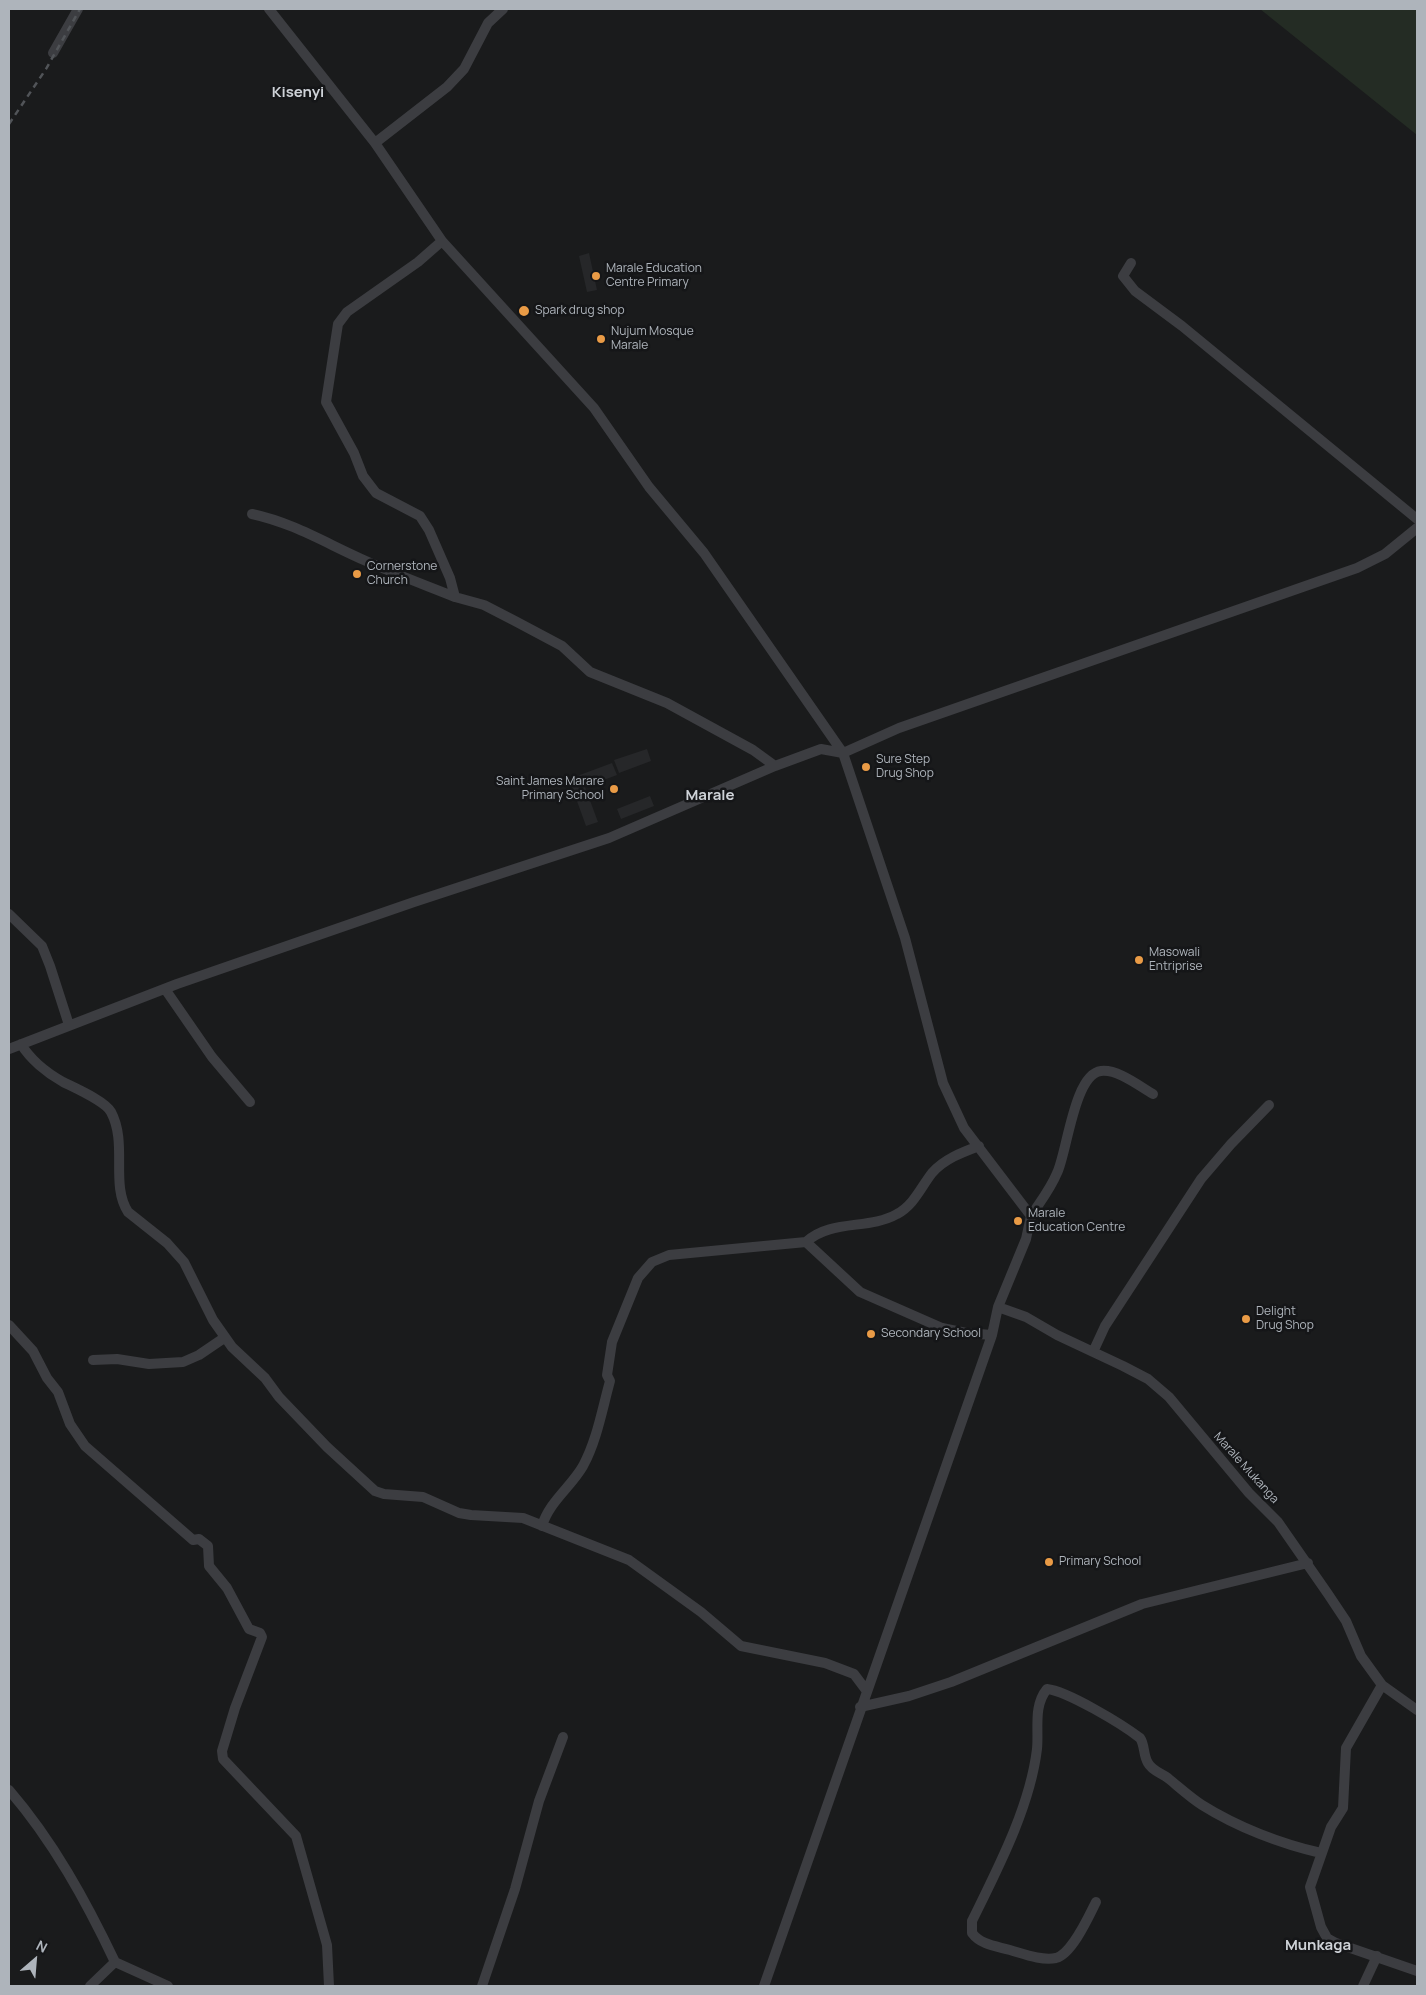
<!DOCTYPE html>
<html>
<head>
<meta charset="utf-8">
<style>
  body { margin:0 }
  #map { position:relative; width:1426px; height:1995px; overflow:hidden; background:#1a1b1c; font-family:Manrope,sans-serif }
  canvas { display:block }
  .frame { position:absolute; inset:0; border:10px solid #aeb4bb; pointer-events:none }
  .north { position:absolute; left:10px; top:1935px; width:50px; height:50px; -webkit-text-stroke:4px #151618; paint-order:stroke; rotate:27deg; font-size:14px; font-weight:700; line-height:20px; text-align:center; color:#aeb4bb }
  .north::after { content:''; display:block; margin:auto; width:18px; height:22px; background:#aeb4bb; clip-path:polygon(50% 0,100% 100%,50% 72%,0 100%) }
</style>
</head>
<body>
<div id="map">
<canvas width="1426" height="1995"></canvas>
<div class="frame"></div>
<div class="north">N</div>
</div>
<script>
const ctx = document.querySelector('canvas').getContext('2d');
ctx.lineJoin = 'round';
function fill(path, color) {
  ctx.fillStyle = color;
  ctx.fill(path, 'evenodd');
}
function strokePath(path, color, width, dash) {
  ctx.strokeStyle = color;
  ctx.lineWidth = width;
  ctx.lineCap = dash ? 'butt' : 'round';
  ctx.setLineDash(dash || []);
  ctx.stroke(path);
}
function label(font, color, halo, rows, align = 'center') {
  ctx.font = font + ' Manrope,sans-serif';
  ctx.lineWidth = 5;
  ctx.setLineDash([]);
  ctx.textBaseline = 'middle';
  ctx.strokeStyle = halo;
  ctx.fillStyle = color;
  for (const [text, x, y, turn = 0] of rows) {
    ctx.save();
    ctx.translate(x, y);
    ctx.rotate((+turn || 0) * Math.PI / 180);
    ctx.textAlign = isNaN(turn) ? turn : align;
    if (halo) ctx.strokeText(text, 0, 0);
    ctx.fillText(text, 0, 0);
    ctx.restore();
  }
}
fill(new Path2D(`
  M 589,253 L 597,290 L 587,292 L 579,256 Z
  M 647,749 L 651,761 L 619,773 L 614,760 Z
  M 612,763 L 617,775 L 585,787 L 598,822 L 586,826 L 569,779 Z
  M 650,796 L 654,806 L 621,819 L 617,809 Z`), '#262729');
fill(new Path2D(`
  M 1260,9 L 1417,9 L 1417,135 Z`), '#242c24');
strokePath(new Path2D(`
  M 269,9 L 375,143 L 442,241 L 594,408 L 649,487 L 704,553 L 843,753 L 905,938 L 943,1083 L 964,1128 L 1031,1216 L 1026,1239 L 998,1307 L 992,1335 L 764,1986
  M 53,53 L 78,9
  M 375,143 L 447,87 L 464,69 L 488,23 L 503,9
  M 442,241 L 418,262 L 347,312 L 338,324 L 326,402 L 354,453 L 363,476 L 376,493 L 420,516 L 429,530 L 450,578 L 455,597 L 484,605 L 515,621 L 562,646 L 590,672 L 667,703 L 753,750 L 775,766
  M 1131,263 L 1123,276 L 1135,291 L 1182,326 L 1417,519
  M 252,514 C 294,523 327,544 366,561 C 395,574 425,585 455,597
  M 9,914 L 42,946 L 50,966 L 69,1025
  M 165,989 L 212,1057 L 250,1102
  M 21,1044 C 30,1059 47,1073 63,1082 C 75,1088 105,1101 111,1112 C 128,1144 110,1184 128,1212 L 167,1243 L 184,1262 L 213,1320 L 232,1347 L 265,1378 L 279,1397 L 327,1447 L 375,1491 L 384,1494 L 423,1497 L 459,1513 L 471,1515 L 523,1518 L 629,1560 L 701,1612 L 741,1646 L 825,1663 L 854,1674 L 866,1690
  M 9,1049 L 177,984 L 414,902 L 609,838 L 775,766 L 821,749 L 843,753 L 899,728 L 1357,568 L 1385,554 L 1417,528
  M 1031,1216 C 1040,1202 1051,1188 1057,1173 C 1067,1153 1074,1074 1101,1071 C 1118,1069 1139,1086 1153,1094
  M 806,1242 C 831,1219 869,1230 897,1214 C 914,1205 921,1187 932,1173 C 944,1159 963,1152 979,1146
  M 998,1307 L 1026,1317 L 1057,1335 L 1123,1366 L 1148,1379 L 1169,1397 L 1249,1493 L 1278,1522 L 1328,1594 L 1346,1621 L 1361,1656 L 1382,1685 L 1417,1710
  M 9,1325 L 33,1351 L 47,1378 L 58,1392 L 70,1424 L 85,1446 L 193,1540 L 199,1539 L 208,1546 L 209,1566 L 227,1588 L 249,1629 L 260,1633 L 262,1637 L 235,1708 L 222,1751 L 223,1759 L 296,1836 L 327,1945 L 329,1986
  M 1093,1352 L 1105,1326 L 1201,1179 L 1231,1144 L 1269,1105
  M 93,1360 L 117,1359 L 149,1364 L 183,1362 L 199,1355 L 224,1338
  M 542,1526 C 549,1502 571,1487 583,1466 C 597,1440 602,1410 610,1381 L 607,1375 L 612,1342 L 638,1278 L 652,1262 L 669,1255 L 806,1242 L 860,1292 L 942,1328 L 966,1333 L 992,1335
  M 1382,1685 L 1346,1748 L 1343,1808 L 1331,1827 L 1310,1887 L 1321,1927 L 1327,1938 L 1336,1943 L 1417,1971
  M 860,1707 L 909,1696 L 951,1682 L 1142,1604 L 1308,1563
  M 9,1790 C 53,1841 86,1901 115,1962
  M 1096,1902 C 1089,1916 1072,1954 1056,1958 C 1042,1961 1024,1954 1010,1950 C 996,1946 981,1945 972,1933 L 972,1921 C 998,1868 1030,1807 1037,1749 C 1039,1729 1033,1706 1047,1689 C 1067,1691 1122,1724 1140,1738 C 1145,1745 1143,1755 1148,1763 C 1152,1771 1162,1773 1169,1779 C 1180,1788 1191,1798 1202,1805 C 1237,1827 1281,1844 1321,1853
  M 90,1986 L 115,1962 L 168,1986
  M 482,1986 L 515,1889 L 539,1801 L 563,1737
  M 1363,1986 L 1377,1956`), '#3c3d41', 10);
strokePath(new Path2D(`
  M 9,124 L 46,69 L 80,9`), '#515458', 2.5, [6, 5]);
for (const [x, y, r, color] of [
  [596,276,5,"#e99b46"],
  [524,311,6,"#e99b46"],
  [601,339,5,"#e99b46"],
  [357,574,5,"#e99b46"],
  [866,767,5,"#e99b46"],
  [614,789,5,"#e99b46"],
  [1139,960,5,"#e99b46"],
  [1018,1221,5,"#e99b46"],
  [1246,1319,5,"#e99b46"],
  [871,1334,5,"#e99b46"],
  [1049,1562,5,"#e99b46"]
]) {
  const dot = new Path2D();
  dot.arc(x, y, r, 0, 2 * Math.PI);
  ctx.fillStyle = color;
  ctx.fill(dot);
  strokePath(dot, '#151618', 2);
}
label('12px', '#aeb4bb', '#151618', [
  ["Marale Education",606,269],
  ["Centre Primary",606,283],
  ["Spark drug shop",535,311],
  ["Nujum Mosque",611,332],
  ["Marale",611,346],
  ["Cornerstone",367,567],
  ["Church",367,581],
  ["Sure Step",876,760],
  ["Drug Shop",876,774],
  ["Saint James Marare",604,782,"right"],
  ["Primary School",604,796,"right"],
  ["Masowali",1149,953],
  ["Entriprise",1149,967],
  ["Marale",1028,1214],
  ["Education Centre",1028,1228],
  ["Delight",1256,1312],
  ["Drug Shop",1256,1326],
  ["Secondary School",881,1334],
  ["Primary School",1059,1562]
], 'left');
label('12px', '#aeb4bb', '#151618', [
  ["Marale Mukanga",1246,1468,48]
]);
label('bold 15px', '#ced2d7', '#151618', [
  ["Kisenyi",298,93],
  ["Marale",710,796],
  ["Munkaga",1318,1946]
]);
</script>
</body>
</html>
